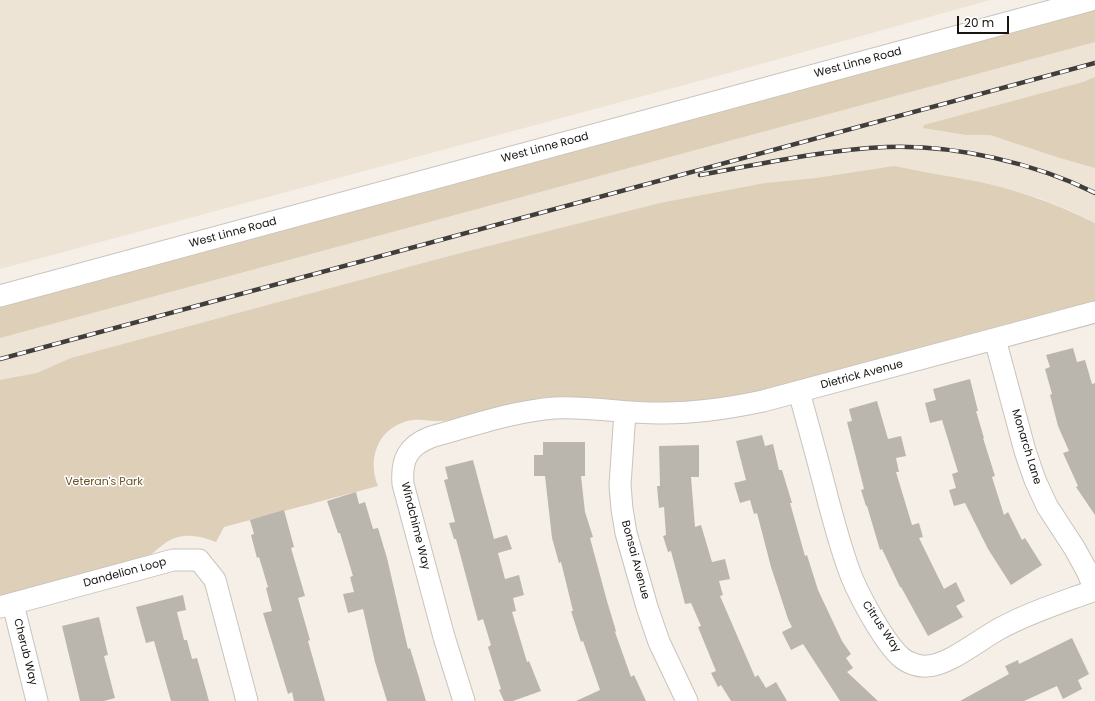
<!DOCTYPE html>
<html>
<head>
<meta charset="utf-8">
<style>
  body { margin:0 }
  #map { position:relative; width:1095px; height:701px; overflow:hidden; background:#f5efe7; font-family:Poppins,sans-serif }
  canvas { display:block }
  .scale { position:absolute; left:957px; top:16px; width:52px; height:18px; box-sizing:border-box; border:2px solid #171512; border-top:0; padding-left:5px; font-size:12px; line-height:14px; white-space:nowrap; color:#171512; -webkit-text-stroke:3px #fff; paint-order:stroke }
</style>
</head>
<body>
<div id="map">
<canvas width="1095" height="701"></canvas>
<div class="scale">20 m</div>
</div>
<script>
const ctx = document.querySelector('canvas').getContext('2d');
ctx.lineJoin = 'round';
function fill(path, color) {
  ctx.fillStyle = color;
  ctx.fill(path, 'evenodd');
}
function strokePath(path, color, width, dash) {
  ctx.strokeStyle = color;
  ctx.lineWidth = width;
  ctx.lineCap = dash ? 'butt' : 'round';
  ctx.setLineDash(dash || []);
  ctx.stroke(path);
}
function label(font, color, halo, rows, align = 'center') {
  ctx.font = font + ' Poppins,sans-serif';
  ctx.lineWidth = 3;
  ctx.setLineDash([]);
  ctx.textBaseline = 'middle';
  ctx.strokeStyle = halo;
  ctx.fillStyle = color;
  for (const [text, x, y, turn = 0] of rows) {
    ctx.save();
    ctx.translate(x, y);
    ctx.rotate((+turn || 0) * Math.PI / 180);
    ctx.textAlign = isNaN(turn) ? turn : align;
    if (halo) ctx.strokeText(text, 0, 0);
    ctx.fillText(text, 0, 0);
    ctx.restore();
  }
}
fill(new Path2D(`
  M 0,0 L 990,0 L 725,74 L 0,269 Z
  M 1095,9 L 1095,223 L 1076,213 L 1039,198 L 965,179 L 0,424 L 0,305 Z`), '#eee4d5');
fill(new Path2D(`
  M 1095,9 L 1095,42 L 0,338 L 0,305 Z
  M 1095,77 L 1095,168 L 1060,158 L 990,135 L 966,135 L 923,128 L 924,125 L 1083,82 Z
  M 894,166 C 918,171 941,175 964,179 C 1009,187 1054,202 1095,223 L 1095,302 L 1064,309 L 774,387 C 739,396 702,403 666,403 C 628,403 591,395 553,397 C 518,400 485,414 450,420 C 430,424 418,414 397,425 C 374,437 369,464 378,486 L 224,527 L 216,542 C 198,535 180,532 164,544 C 157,549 153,554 145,557 L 0,597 L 0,380 L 37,373 L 71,358 L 453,255 L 660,203 L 765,183 L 816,178 Z`), '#decfb8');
fill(new Path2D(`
  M 1073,348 L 1077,362 L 1085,360 L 1092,384 L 1095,383 L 1095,515 L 1076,487 L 1078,486 L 1063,453 L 1069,451 L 1058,426 L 1050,395 L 1052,394 L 1045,369 L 1050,367 L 1046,355 Z
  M 970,379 L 978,411 L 976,411 L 984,438 L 983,438 L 995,476 L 992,477 L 1004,515 L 1008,512 L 1022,540 L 1025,538 L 1042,565 L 1011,585 L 988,549 L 965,503 L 954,506 L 949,490 L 956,488 L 952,474 L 958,472 L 942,420 L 930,423 L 925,403 L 936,400 L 933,389 Z
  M 877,401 L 888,439 L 901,436 L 906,456 L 896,458 L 899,472 L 896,472 L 912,525 L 919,523 L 923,537 L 919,538 L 944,589 L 956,582 L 965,601 L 956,606 L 963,617 L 928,636 L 901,587 L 900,587 L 882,549 L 880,550 L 867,506 L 866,506 L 861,490 L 864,489 L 847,422 L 852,421 L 849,409 Z
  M 762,435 L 765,446 L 773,444 L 779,470 L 782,470 L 792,503 L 790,503 L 805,556 L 807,555 L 818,590 L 842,641 L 851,654 L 846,658 L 853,668 L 847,672 L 878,701 L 840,701 L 803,644 L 791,650 L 782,632 L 792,627 L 788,619 L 771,567 L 757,513 L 754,514 L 750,500 L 740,503 L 734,483 L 746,480 L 736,441 Z
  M 543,442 L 585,442 L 585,476 L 581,476 L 585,512 L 593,537 L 590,538 L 607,601 L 616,631 L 615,632 L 631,677 L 634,675 L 646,701 L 576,701 L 600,690 L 583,641 L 581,642 L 571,611 L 573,611 L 561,562 L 559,563 L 552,538 L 545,476 L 534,476 L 534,455 L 543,455 Z
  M 699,445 L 699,477 L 691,477 L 695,527 L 701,525 L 712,562 L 725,559 L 730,579 L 719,581 L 723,595 L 720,596 L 755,677 L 758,675 L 766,688 L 776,682 L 787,701 L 731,701 L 721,685 L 718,687 L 711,673 L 716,671 L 698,627 L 701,626 L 691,603 L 685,604 L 671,551 L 668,552 L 663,536 L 666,535 L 664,507 L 659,508 L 657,486 L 660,486 L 659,446 Z
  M 473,460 L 494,539 L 507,535 L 512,549 L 498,553 L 505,579 L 519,575 L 524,595 L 513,598 L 516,611 L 512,612 L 527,662 L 529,661 L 541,691 L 513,701 L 504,701 L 499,690 L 501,689 L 488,647 L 491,645 L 483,619 L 478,621 L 456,539 L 454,539 L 449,523 L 455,522 L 444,480 L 448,479 L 445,467 Z
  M 356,492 L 359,504 L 365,502 L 373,529 L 378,528 L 387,558 L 408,649 L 410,648 L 426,701 L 387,701 L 375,662 L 363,609 L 348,613 L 343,594 L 354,592 L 350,577 L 353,576 L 340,533 L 338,533 L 327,501 Z
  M 284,510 L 294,547 L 291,548 L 305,596 L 298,598 L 310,640 L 308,641 L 325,701 L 294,701 L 292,692 L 288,694 L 263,613 L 272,611 L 266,588 L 268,587 L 259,557 L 257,558 L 251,535 L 254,534 L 250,520 Z
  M 183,595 L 186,610 L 177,612 L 184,640 L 187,640 L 192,659 L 197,658 L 209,701 L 171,701 L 154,641 L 146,643 L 136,607 Z
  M 99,617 L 108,655 L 104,656 L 115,698 L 104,701 L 80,701 L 62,626 Z
  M 1072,638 L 1089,674 L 1078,680 L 1082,689 L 1063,699 L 1057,686 L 1024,701 L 960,701 L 1009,674 L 1005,666 L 1018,660 L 1019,664 Z`), '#bbb6ad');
const minor = new Path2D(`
  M 0,296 L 1091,0
  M 995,339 L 1025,451 L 1035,480 L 1047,506 L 1075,549 L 1087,571 L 1095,590
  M 799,392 C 809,428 819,464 828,500 C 835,526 842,553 852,578 C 861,599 885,644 902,658 C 908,663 919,667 927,666 C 949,665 979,640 999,629 C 1030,612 1063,602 1095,590
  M 625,412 L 620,485 L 622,509 L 626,533 L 647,607 L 659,642 L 687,701
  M 13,604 L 37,701
  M 0,607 L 173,560 L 199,560 L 215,580 L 247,701
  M 464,701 L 444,637 L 403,484 C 401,459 408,446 431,437 C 471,426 513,411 555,408 C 591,406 627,414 664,413 C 697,413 730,408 763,401 L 1095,312`);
strokePath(minor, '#c8c3bb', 23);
strokePath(minor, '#fff', 21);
const rail = new Path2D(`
  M 700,175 C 761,164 824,150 886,147 C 953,144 1035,163 1095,193
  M 0,359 L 1095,63`);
strokePath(rail, '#403e3a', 4.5);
strokePath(rail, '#fff', 3, [9]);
label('11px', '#171512', '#fff', [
  ["West Linne Road",858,63,-15],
  ["West Linne Road",545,148,-15],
  ["West Linne Road",233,233,-15],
  ["Dietrick Avenue",862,375,-15],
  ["Monarch Lane",1026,447,73],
  ["Windchime Way",415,526,76],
  ["Bonsai Avenue",635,560,75],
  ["Dandelion Loop",125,573,-15],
  ["Citrus Way",881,627,56],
  ["Cherub Way",25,652,76]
]);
label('11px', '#6d5221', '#fff', [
  ["Veteran's Park",104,482]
]);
</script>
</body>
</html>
